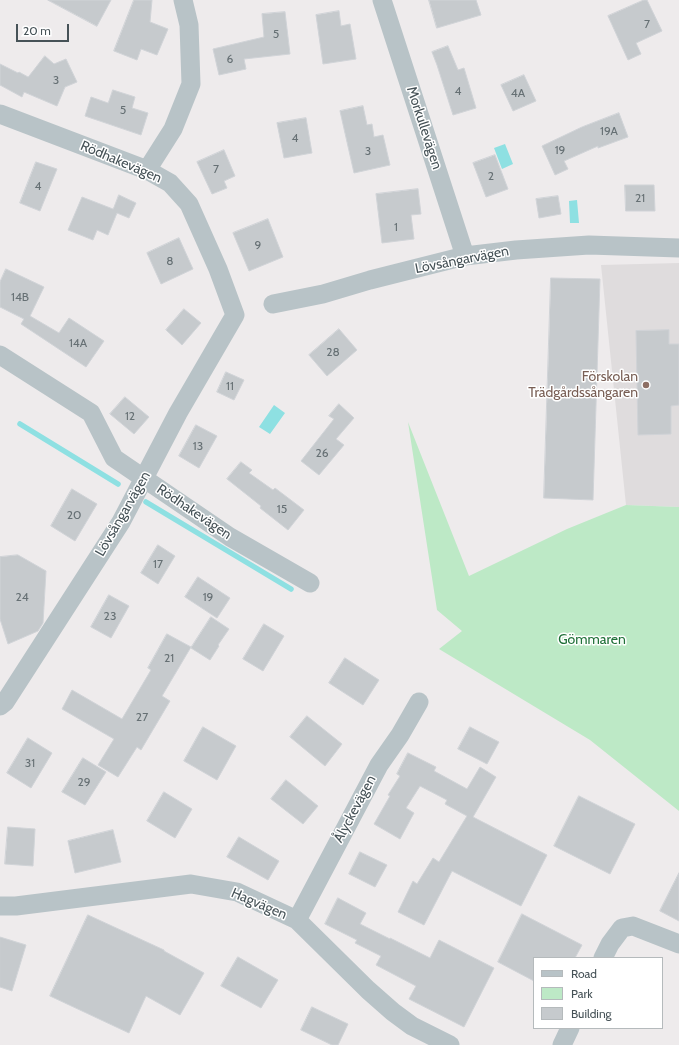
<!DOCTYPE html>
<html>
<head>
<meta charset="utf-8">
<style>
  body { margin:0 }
  #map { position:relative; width:679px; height:1045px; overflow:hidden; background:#eeebec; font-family:Cabin,sans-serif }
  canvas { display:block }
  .legend { position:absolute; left:533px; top:957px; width:130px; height:72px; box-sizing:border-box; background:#fff; border:1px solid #b5babc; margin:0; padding:5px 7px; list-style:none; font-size:12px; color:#465257 }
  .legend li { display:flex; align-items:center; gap:8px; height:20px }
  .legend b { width:20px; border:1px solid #b5babc }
  .scale { position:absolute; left:16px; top:24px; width:53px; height:18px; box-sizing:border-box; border:2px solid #465257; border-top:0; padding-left:5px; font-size:12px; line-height:14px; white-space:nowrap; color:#465257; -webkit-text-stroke:3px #fff; paint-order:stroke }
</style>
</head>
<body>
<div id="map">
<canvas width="679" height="1045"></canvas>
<ul class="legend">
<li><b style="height:5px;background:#b8c3c7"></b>Road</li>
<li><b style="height:11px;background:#bde9c6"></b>Park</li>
<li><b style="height:11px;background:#c6cacd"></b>Building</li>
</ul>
<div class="scale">20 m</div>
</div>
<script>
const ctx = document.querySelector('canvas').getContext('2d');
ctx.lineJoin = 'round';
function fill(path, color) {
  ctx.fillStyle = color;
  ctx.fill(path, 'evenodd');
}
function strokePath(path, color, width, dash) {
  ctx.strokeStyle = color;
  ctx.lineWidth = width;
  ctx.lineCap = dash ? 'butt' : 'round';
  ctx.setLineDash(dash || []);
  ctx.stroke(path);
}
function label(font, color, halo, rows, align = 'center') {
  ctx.font = font + ' Cabin,sans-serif';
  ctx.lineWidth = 3;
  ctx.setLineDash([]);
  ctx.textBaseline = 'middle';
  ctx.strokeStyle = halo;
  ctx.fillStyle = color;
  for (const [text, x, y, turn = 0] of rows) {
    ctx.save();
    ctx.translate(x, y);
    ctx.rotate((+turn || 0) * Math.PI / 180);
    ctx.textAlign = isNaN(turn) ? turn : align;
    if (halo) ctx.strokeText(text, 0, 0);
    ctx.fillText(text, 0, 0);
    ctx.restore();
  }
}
fill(new Path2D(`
  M 679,263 L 679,507 L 626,505 L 601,265 Z`), '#dfdcdd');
fill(new Path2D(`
  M 408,422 L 469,576 L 567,529 L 626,505 L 679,507 L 679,811 L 590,740 L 439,649 L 462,631 L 437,610 Z`), '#bde9c6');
fill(new Path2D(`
  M 505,144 L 513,164 L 502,169 L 494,148 Z
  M 577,200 L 579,223 L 570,223 L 569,201 Z
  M 274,405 L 285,413 L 270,434 L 259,427 Z`), '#8ee0e2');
strokePath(new Path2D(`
  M 20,424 L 118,484
  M 146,502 L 291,589`), '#8ee0e2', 5.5);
const building = new Path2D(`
  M 48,0 L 111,0 L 97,26 Z
  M 134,0 L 152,0 L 150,22 L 168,29 L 157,55 L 141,49 L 137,60 L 114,51 Z
  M 429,0 L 476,0 L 481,15 L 437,28 Z
  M 644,0 L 647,0 L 662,31 L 636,43 L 641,54 L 628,60 L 608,16 Z
  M 339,11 L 341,26 L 350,24 L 356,59 L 323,64 L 316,15 Z
  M 285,12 L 290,54 L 244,59 L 246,69 L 219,75 L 213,49 L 264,37 L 262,14 Z
  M 448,46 L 458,70 L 464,68 L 476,108 L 453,115 L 437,65 L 432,52 Z
  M 45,56 L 54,64 L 66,59 L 77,82 L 65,87 L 57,106 L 24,92 L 22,97 L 0,85 L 0,64 L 18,73 L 19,72 L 28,77 Z
  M 524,75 L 536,101 L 513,111 L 501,85 Z
  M 113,90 L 135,97 L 132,108 L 148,113 L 141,135 L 85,116 L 91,97 L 108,103 Z
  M 363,106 L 367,125 L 372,124 L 374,137 L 383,135 L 390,165 L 354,173 L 340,111 Z
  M 619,113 L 628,137 L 598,148 L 598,146 L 564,161 L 568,169 L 555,175 L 542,146 L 582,127 Z
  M 306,118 L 312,153 L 284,158 L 277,123 Z
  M 224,150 L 235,176 L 224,181 L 227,188 L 212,194 L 197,162 Z
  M 495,155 L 508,189 L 486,197 L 473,163 Z
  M 36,162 L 57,169 L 40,211 L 20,203 Z
  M 625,185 L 654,185 L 655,211 L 626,211 Z
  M 418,189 L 421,214 L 411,215 L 414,239 L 382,243 L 376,194 Z
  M 119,195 L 136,203 L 129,218 L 117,213 L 108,235 L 97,230 L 93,240 L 68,230 L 82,197 L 113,209 Z
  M 558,196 L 561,214 L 539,218 L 536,199 Z
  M 268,219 L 283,257 L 249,271 L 233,233 Z
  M 179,238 L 193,269 L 161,284 L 147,253 Z
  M 6,269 L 44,287 L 30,316 L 59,333 L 69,318 L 104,341 L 86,367 L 21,324 L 24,319 L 0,307 L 0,282 Z
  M 551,278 L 600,279 L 593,500 L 544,498 Z
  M 184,309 L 201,323 L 182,345 L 166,330 Z
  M 339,329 L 357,350 L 327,376 L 309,355 Z
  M 669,330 L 669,344 L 679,344 L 679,405 L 671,406 L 671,434 L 638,435 L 636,331 Z
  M 226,372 L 244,380 L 234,400 L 217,392 Z
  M 125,397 L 149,417 L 134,434 L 110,414 Z
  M 339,404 L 354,418 L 336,439 L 344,445 L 319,475 L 301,461 L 334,419 L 329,416 Z
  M 196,425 L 217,436 L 199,468 L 179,456 Z
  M 241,462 L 252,470 L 249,473 L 273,490 L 275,488 L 304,510 L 288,530 L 260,508 L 261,506 L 227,479 Z
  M 72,489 L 97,504 L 75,541 L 51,526 Z
  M 158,545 L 175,556 L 158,584 L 141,573 Z
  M 18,555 L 46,571 L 43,623 L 38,631 L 8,644 L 0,619 L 0,557 Z
  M 198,577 L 230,598 L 217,618 L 185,597 Z
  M 109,595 L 129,606 L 111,638 L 91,627 Z
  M 211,617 L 229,629 L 218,645 L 219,646 L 210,660 L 191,648 Z
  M 264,624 L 284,636 L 263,671 L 243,659 Z
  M 167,634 L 191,647 L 162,696 L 170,701 L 141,750 L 137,747 L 118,777 L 98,765 L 114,739 L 62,709 L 72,690 L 122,719 L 151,670 L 148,668 Z
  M 345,658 L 379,680 L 363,705 L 329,683 Z
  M 307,716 L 342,744 L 325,766 L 290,737 Z
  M 203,727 L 236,746 L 217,780 L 184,761 Z
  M 470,727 L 499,742 L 487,764 L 458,749 Z
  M 28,738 L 52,753 L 31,788 L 7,773 Z
  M 408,753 L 436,767 L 434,771 L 467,789 L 480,767 L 496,777 L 473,817 L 547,855 L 521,906 L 452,871 L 424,925 L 398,912 L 413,881 L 417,884 L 433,858 L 439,862 L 467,816 L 445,804 L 447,800 L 420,786 L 406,808 L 414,813 L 400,839 L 374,824 L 390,796 L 388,795 L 400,776 L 397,774 Z
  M 83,758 L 106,772 L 85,805 L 62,792 Z
  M 286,780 L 318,806 L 303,824 L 271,799 Z
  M 164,792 L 192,809 L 175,838 L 147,821 Z
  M 579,796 L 635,824 L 610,874 L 554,846 Z
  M 8,827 L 35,829 L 33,866 L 5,864 Z
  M 113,830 L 121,862 L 75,873 L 68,841 Z
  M 239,837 L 279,861 L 268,880 L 227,857 Z
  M 360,852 L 387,865 L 375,887 L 349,874 Z
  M 679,873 L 679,921 L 660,911 Z
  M 338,898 L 366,913 L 360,924 L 390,939 L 390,938 L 430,958 L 439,940 L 494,968 L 464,1027 L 409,999 L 416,986 L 376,965 L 381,956 L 355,943 L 357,940 L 325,924 Z
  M 522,914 L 582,945 L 575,958 L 534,958 L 534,981 L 498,962 Z
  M 88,915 L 164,950 L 164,951 L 204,973 L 180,1015 L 146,996 L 129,1033 L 50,996 Z
  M 0,937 L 26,945 L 12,991 L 0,987 Z
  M 238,957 L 278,980 L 261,1008 L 221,986 Z
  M 312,1007 L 348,1024 L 338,1045 L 332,1045 L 301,1030 Z`);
fill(building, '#c6cacd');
strokePath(building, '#d0d3d7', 1);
strokePath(new Path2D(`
  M 382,0 L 465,256
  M 0,114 L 147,170 L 170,183 L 189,204 L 218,269 L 235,315 L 178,413 L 121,522 L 5,702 L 0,706
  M 147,170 L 173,129 L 191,84 L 189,25 L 183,0
  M 273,304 L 323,294 L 370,280 L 465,256 L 516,250 L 589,245 L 679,248
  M 0,355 L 91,413 L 114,458 L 230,537 L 310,583
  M 0,906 L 16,906 L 191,884 L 237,892 L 297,920 L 368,990 L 393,1012 L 412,1026 L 450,1045
  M 297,920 L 379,765 L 400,735 L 419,702
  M 603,958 L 610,944 L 622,928 L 633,926 L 679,944
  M 562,1045 L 570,1028`), '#b8c3c7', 19);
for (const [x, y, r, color] of [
  [646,385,4,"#8d6e63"]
]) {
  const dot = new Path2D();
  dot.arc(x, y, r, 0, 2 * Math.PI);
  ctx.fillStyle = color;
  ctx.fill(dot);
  strokePath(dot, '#fff', 1.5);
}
label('12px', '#667074', null, [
  ["7",647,24],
  ["5",276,34],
  ["6",230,59],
  ["3",56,80],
  ["4",458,91],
  ["4A",518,93],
  ["5",123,110],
  ["19A",609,131],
  ["4",295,138],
  ["19",560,150],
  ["3",368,151],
  ["7",216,169],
  ["2",491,176],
  ["4",38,186],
  ["21",640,198],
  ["1",396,227],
  ["9",258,245],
  ["8",170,261],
  ["14B",20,297],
  ["14A",78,343],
  ["28",333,352],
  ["11",230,386],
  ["12",130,416],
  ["13",198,446],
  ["26",322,453],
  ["15",282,509],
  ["20",74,515],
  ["17",158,564],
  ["24",22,597],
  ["19",208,597],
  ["23",110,616],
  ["21",169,658],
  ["27",142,717],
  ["31",30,763],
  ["29",84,782]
]);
label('14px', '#465257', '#fff', [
  ["Morkullevägen",424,128,72],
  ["Rödhakevägen",121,162,23],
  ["Lövsångarvägen",462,260,-11],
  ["Rödhakevägen",194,512,34],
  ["Lövsångarvägen",123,514,-60],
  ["Ålyckevägen",355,809,-62],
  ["Hagvägen",259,904,23]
]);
label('14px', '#785e54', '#fff', [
  ["Förskolan",638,377],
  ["Trädgårdssångaren",638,393]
], 'right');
label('14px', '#1f7038', '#fff', [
  ["Gömmaren",592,640]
]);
</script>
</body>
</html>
